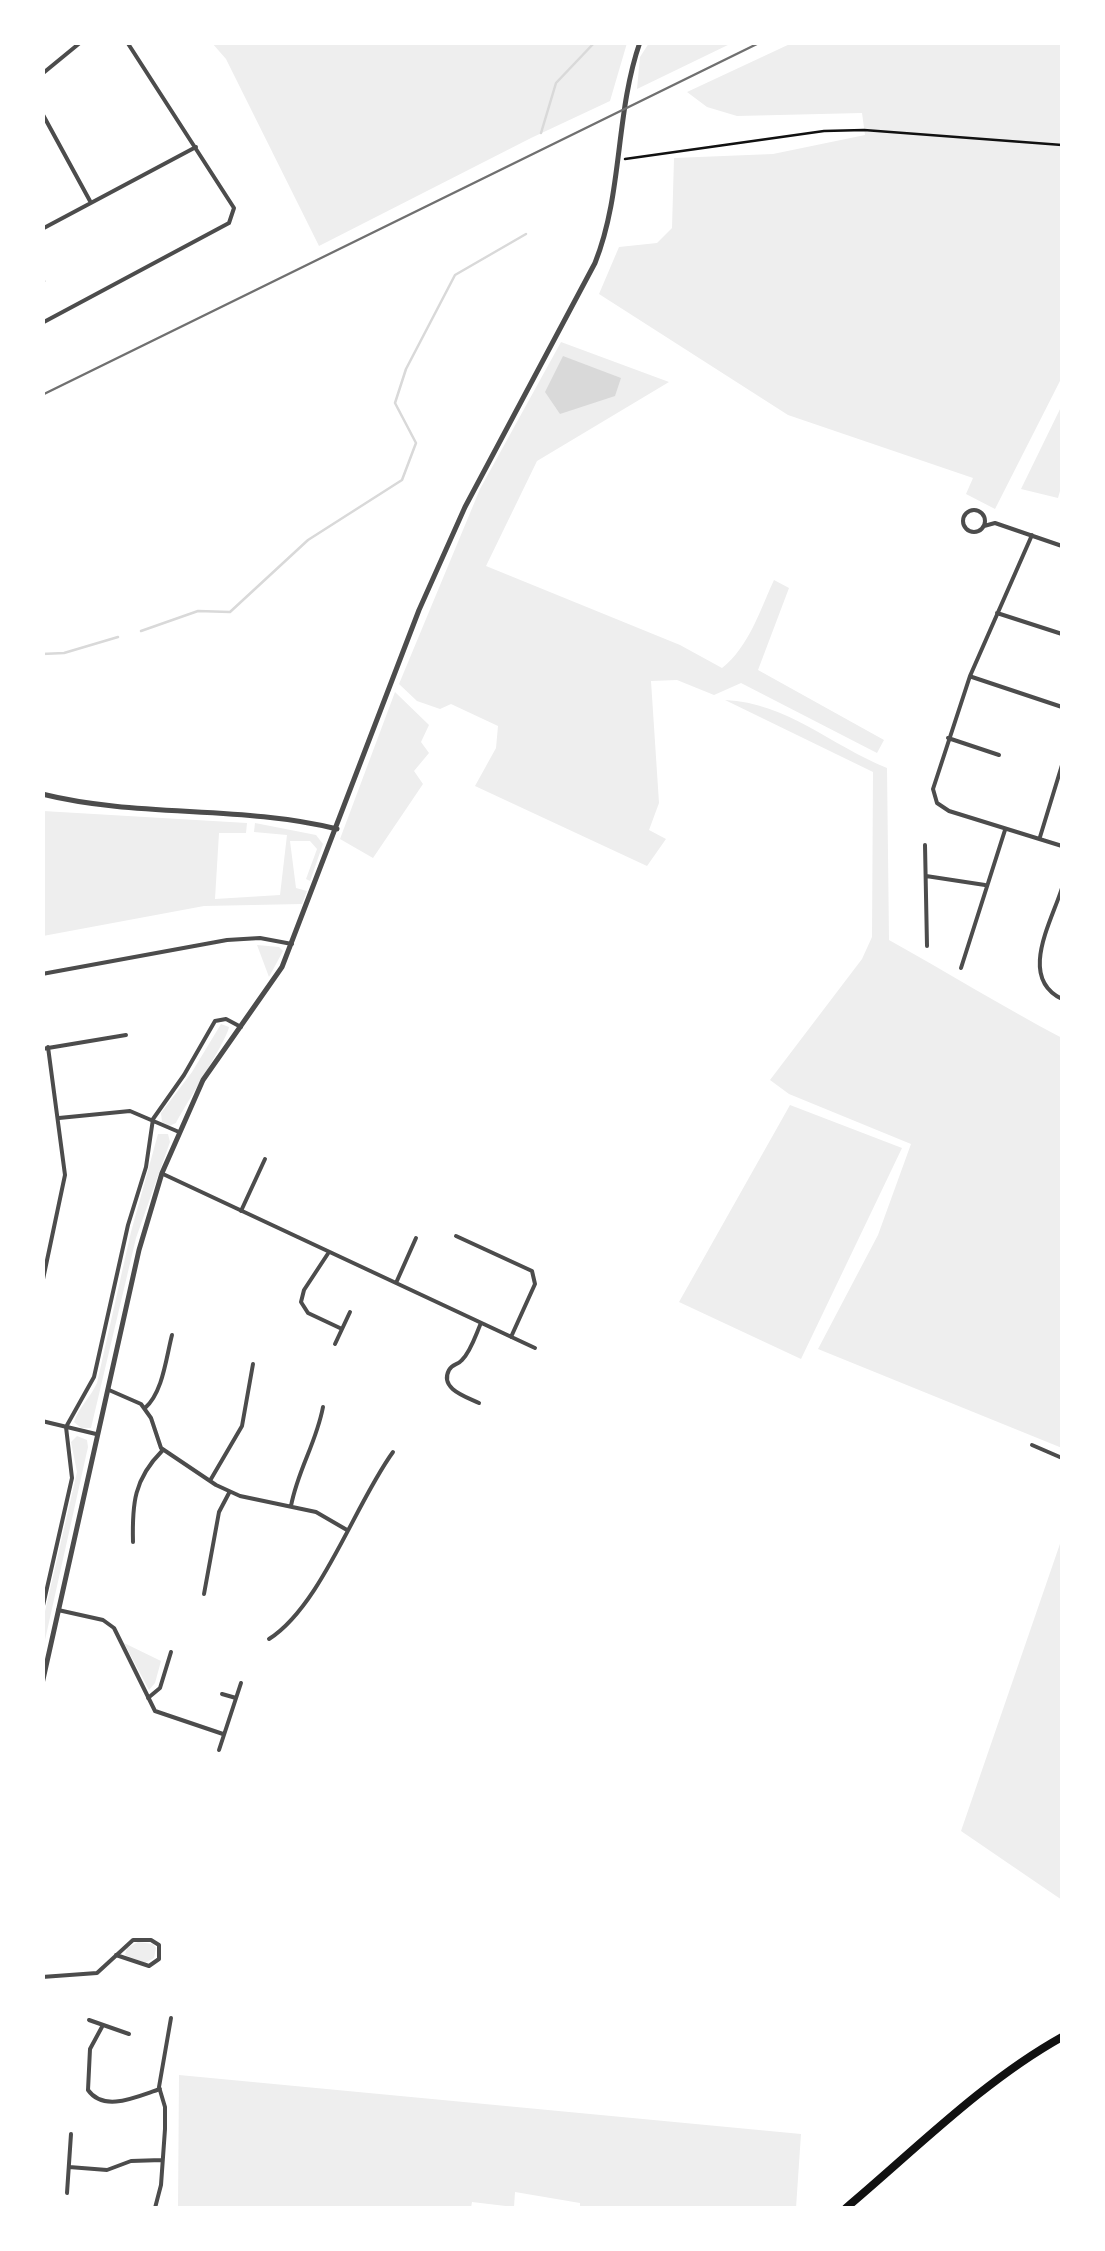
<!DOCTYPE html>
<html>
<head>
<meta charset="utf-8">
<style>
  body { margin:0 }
  #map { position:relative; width:1105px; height:2251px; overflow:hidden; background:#fff; font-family:"Noto Sans",sans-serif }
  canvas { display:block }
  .frame { position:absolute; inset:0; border:45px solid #fff; pointer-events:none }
</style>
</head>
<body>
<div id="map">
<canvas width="1105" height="2251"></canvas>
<div class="frame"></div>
</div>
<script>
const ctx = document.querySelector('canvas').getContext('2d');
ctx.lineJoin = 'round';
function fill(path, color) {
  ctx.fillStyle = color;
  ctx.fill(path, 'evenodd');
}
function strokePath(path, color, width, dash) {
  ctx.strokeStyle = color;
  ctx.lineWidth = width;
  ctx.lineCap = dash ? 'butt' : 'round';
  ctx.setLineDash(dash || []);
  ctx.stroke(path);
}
fill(new Path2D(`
  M 212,43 L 627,43 L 610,101 L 531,138 L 319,246 L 226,59 Z
  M 649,43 L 649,42 L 732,43 L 637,89 L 640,57 Z
  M 792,43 L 1062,43 L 1062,377 L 995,509 L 966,494 L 973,478 L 788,415 L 599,294 L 619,247 L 657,243 L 672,228 L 674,158 L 773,154 L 865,135 L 862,113 L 737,116 L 707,107 L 687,92 Z
  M 561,342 L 669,382 L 537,461 L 486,566 L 680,645 L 722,668 C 749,647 760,610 774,580 L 789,588 L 758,670 L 884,740 L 877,753 L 741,683 L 714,695 L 677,680 L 651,681 L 659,803 L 649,830 L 666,839 L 647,866 L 475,786 L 496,748 L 498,726 L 451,704 L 440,709 L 417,701 L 399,684 L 480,489 Z
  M 1062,405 L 1062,484 L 1058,498 L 1021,489 Z
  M 395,692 L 429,725 L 421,742 L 429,753 L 414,771 L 423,784 L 373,858 L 340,839 Z
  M 725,700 C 788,703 830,745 887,768 L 889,940 C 947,972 1003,1007 1062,1038 L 1062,1448 L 818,1349 L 878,1235 L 911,1144 L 789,1094 L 770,1080 L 862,959 L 872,937 L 873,772 Z
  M 43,811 L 247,823 L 246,833 L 219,833 L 215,899 L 280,895 L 287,835 L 254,832 L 255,823 L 316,835 L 323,844 L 310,881 L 306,879 L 317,849 L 310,841 L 290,841 L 296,888 L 307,891 L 302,904 L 204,906 L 43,936 Z
  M 257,945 L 279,947 L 283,951 L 269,977 Z
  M 221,1024 L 229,1027 C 227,1040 186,1104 176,1123 L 169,1126 L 162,1122 L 161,1113 L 192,1072 Z
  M 790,1105 L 902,1148 L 801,1359 L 679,1302 Z
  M 158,1134 L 168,1134 L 170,1142 L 136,1238 L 91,1428 L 81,1428 L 74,1422 C 78,1408 91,1397 97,1383 L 131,1232 Z
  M 77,1436 L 87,1440 L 88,1447 L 43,1649 L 43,1620 L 77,1472 L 71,1442 Z
  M 1062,1538 L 1062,1900 L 961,1831 Z
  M 124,1643 L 161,1661 L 155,1683 L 149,1690 Z
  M 138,1942 L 153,1944 L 156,1948 L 154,1958 L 145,1963 L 125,1955 L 127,1948 Z
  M 179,2075 L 801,2134 L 796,2208 L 580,2208 L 580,2203 L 515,2192 L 514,2207 L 472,2202 L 471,2208 L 178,2208 Z`), '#eee');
fill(new Path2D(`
  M 563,356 L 621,378 L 615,396 L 560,414 L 545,392 Z`), '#d9d9d9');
strokePath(new Path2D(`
  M 541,133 L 556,83 L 595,42
  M 141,631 L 198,611 L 230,612 L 308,540 L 402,480 L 416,443 L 395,403 L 406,369 L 455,275 L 526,234
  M 42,654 L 64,653 L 118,637`), '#d9d9d9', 2.5);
strokePath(new Path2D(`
  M 625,159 L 824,131 L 864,130 L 1062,145`), '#111', 2.5);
strokePath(new Path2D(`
  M 42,282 L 44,281`), '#4c4c4c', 2.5);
strokePath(new Path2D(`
  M 42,74 L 81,42
  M 42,113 L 90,201
  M 42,229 L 196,147
  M 42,323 L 229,223 L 234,208 L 127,42
  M963 521a11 11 0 1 1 22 0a11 11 0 1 1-22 0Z
  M 984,526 L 995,523 L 1062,546
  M 1032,535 L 970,676 L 933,789 L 937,803 L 949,811 L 1062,846
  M 997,613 L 1062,634
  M 972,677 L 1062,707
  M 948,738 L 999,755
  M 1040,837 L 1062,765
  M 925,845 L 927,946
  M 926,876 L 985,885
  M 1062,888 C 1051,923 1018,978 1062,999
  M 961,968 L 1005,830
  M 42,974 L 227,940 L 260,938 L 292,944
  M 42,1049 L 126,1035
  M 59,1118 L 130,1111 L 179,1132
  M 163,1174 L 535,1348
  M 241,1211 L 265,1159
  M 456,1236 L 532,1271 L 535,1284 L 511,1337
  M 329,1252 L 304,1290 L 301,1302 L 308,1313 L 342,1329
  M 396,1283 L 416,1238
  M 42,1284 L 65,1175 L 48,1047
  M 335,1344 L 350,1312
  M 109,1390 L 141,1404 L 151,1418 L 161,1448 L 216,1485 L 240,1496 L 316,1512 L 347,1530
  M 479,1403 C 467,1397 439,1389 449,1370 C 453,1363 457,1366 462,1360 C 471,1351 476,1334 481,1323
  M 145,1408 C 163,1392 166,1358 172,1335
  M 42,1421 L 96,1434
  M 1032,1445 L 1062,1458
  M 211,1479 L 242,1426 L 253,1364
  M 291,1506 C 298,1469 316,1444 323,1407
  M 133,1542 C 132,1504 134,1479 162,1451
  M 204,1594 L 219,1512 L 229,1493
  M 42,1610 L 72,1478 L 66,1427 L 94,1377 L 128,1225 L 146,1167 L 153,1119 L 184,1075 L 215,1021 L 226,1019 L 241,1027
  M 58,1610 L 103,1620 L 114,1628 L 155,1711 L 223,1734
  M 269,1639 C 321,1606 355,1504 393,1452
  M 222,1694 L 236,1698
  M 148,1698 L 160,1688 L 171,1652
  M 219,1750 L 241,1683
  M 42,1918 L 42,1938
  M 42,1977 L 97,1973 L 133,1940 L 151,1940 L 159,1945 L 159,1959 L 149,1966 L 116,1955
  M 89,2020 L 129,2034
  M 103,2025 L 90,2049 L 88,2090 C 104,2113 138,2096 160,2089
  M 69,2167 L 107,2170 L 131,2161 L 162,2160
  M 67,2193 L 71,2134
  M 155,2208 L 161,2185 L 165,2129 L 165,2107 L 159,2087 L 171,2018`), '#4c4c4c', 4);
strokePath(new Path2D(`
  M 42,794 C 138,818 241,805 337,829
  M 42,1684 L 139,1250 L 162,1173 L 203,1080 L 282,967 L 419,610 L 465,507 L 595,263 C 623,193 615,114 640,42`), '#4c4c4c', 5);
strokePath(new Path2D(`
  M 846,2208 C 915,2150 983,2081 1062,2037`), '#111', 8);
strokePath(new Path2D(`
  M 42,395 L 761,42`), '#707070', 2.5);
</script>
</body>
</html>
